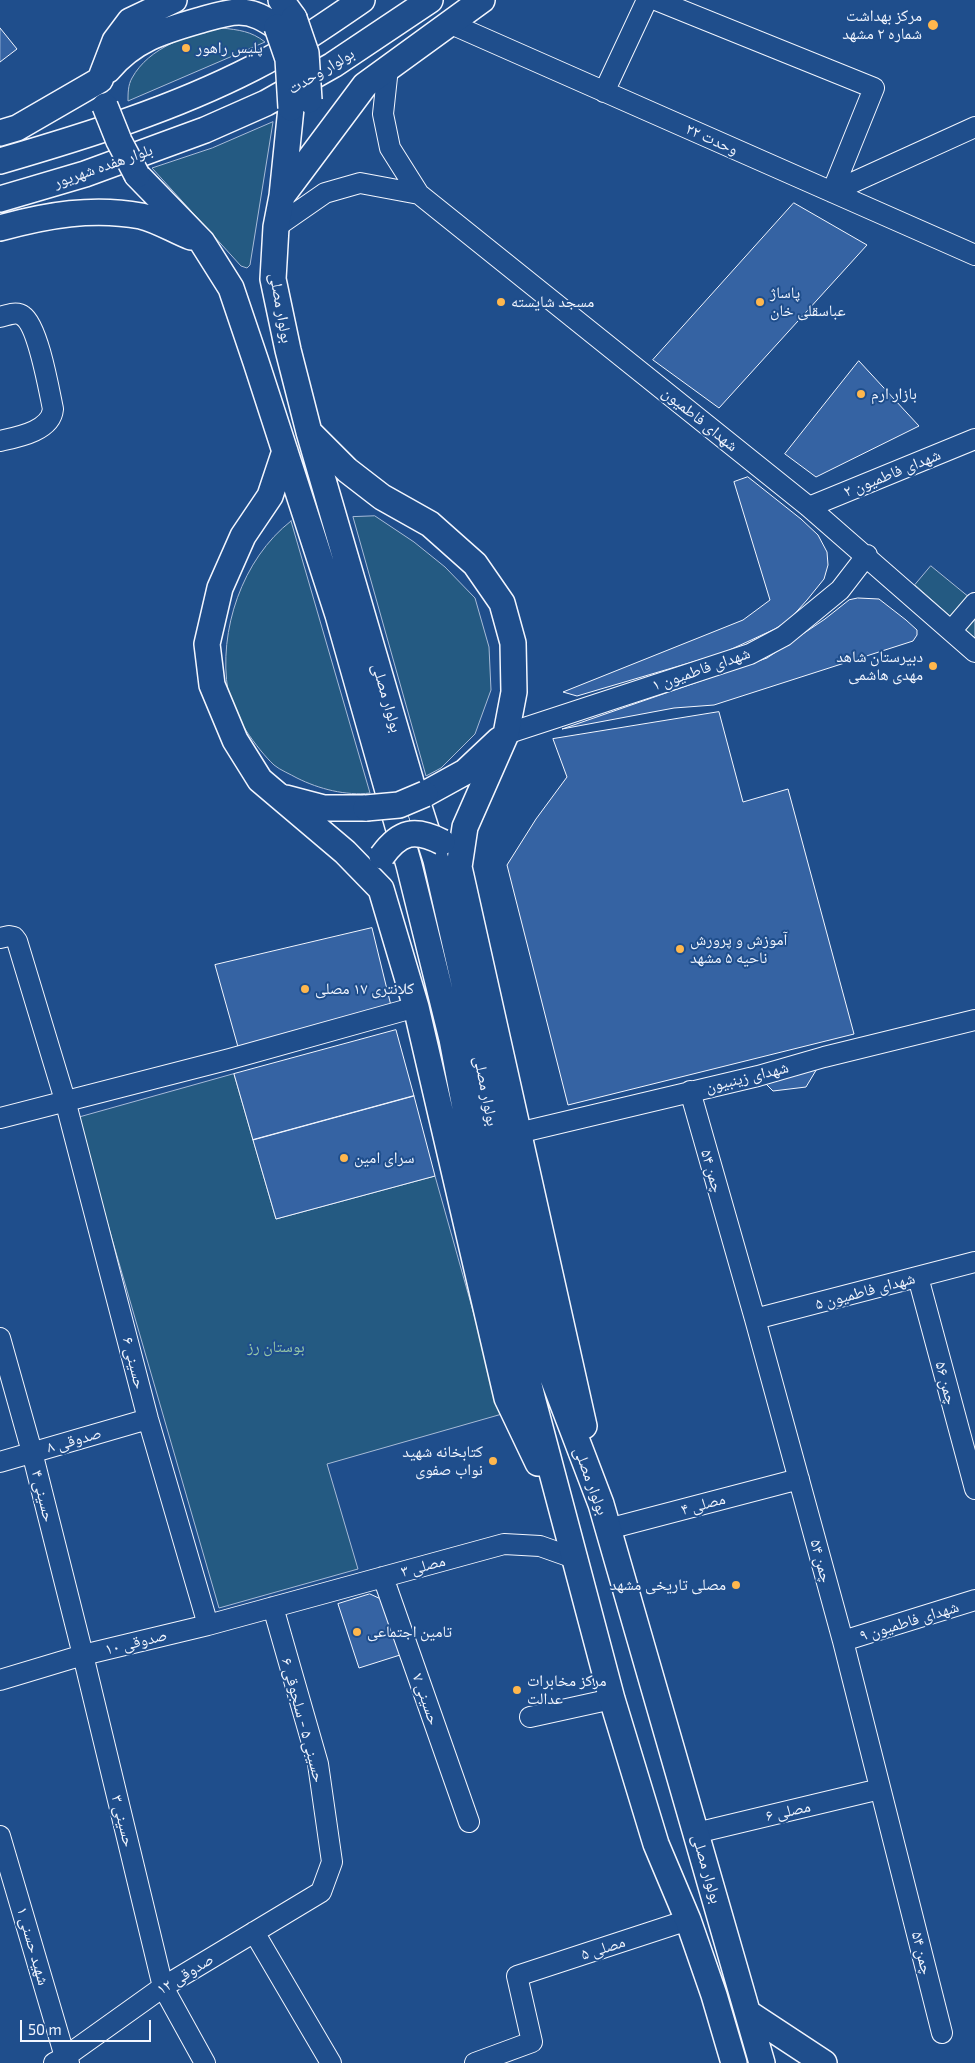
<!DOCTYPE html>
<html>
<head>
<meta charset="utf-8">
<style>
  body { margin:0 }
  #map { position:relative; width:975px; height:2063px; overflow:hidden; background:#1f4e8c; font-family:"Exo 2",sans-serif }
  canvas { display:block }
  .scale { position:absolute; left:20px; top:2020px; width:131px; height:22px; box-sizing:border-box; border:2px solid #f2f6ff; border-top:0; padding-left:6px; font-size:15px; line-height:18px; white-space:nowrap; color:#f2f6ff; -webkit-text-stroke:4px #1f4e8c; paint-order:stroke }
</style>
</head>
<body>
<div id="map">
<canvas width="975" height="2063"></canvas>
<div class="scale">50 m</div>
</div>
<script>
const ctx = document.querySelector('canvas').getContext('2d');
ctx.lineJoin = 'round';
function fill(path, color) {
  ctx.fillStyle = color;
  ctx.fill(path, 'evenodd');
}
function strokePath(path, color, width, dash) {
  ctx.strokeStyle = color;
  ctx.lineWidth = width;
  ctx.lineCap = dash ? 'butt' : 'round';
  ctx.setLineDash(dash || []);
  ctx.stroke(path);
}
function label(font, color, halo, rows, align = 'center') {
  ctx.font = font + ' "Exo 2","Noto Naskh Arabic",sans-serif';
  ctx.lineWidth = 4;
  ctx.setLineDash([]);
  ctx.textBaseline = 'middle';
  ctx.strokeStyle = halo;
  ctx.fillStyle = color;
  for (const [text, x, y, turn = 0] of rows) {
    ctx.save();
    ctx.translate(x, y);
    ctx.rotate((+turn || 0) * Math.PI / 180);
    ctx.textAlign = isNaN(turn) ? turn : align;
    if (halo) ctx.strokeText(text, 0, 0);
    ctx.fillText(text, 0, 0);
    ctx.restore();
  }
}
const green = new Path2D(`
  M 222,28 C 239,30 251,31 265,42 L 128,101 C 128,93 128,85 132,78 C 149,47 189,34 222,28 Z
  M 273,122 L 250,265 L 247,268 L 241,266 L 152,168 L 212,148 Z
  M 375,516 L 414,542 L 445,567 L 475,598 L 489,647 L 491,690 L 475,734 L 441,768 L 426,776 L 353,517 Z
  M 291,521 L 370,793 C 346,796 319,789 297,778 C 290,774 280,770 274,765 C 257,749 232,714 228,691 C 218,631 242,559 291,521 Z
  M 931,566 L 975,602 L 975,638 L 915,585 Z
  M 234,1074 L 276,1219 L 435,1176 L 502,1414 L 327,1464 L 358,1569 L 219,1608 L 77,1118 Z`);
fill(green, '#245a82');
strokePath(green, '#a8bbd7', 1);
const building = new Path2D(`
  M 0,28 L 17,49 L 0,62 Z
  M 794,203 L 867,245 L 719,408 L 653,360 Z
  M 859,361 L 919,426 L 816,477 L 785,454 Z
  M 748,477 L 801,519 L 818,535 L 827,552 L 828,565 L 824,579 L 807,600 L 790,619 L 775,629 L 723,653 L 577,696 L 563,692 L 743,620 L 770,600 L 734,482 Z
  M 858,598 L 879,599 L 906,620 L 917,630 L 917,635 L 913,641 L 714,705 L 674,708 L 562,729 L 767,658 L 825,619 L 849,600 Z
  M 719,712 L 743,802 L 788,789 L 854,1034 L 568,1105 L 507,865 L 536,819 L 567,777 L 553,739 Z
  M 372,928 L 393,1014 L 240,1054 L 215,965 Z
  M 396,1030 L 414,1096 L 253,1140 L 234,1074 Z
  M 824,1057 L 806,1087 L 773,1091 L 758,1076 Z
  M 414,1096 L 435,1176 L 276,1219 L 253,1140 Z
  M 370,1594 L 383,1600 L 400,1655 L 359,1668 L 338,1604 Z`);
fill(building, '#3563a3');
strokePath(building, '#f2f6ff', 1);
const minor = new Path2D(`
  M 656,0 L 874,88 L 832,192
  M 449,23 L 975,255
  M 388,68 L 383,114 L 390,148 L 419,194 L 809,507 L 975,652
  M 604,92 L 647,0
  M 832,192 L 975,127
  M 276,227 L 325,193 L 360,183 L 419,194
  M 0,317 C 7,315 17,311 23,316 C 38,326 49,390 53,409 C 51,431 18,437 0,441
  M 809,507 L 975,439
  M 951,631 L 975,603
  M 506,734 L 750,654 L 784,636 L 840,590 L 867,555
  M 0,938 L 9,936 L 14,937 L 17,941 L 65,1100 L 148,1419 L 208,1625
  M 690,1091 L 755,1319 L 843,1641 L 942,2033
  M 0,1118 L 230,1059 L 416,1007
  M 518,1133 L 758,1076 L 824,1057 L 975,1020
  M 918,1277 L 975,1489
  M 755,1319 L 975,1262
  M 0,1338 L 32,1452 L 83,1655 L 163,1987 L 205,2063
  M 0,1462 L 148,1419
  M 608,1529 L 799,1479
  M 383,1577 L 469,1822
  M 843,1641 L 975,1600
  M 0,1680 L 83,1655 L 208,1625 L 504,1544 L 540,1546 L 574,1558
  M 530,1717 L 612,1699
  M 696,1833 L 880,1789
  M 0,1836 L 65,2057 L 69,2063
  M 254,1932 L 331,2063
  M 54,2063 L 65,2057 L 163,1987 L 321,1892 L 332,1862 L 318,1764 L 273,1607
  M 475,2063 L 532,2042 L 517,1976 L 688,1920`);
const major = new Path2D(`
  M 281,0 L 294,18
  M 108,70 C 134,39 163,31 201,20 C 212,17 227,12 239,12 C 254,12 265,19 277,27
  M 291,108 L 282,196 L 276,227 L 273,279 L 288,350 L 309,432 L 411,782 L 436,860 L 476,1036 L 506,1190 L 545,1357 L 601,1504 L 762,2063
  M 0,133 L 17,128 L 100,80 L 115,41 L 130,21 L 174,0
  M 0,161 C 86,136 173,109 253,68 C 291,49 327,24 362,0
  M 137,175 L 202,242 L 231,288 L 256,362 L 338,615 L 409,865 L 452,1039 L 481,1192 L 533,1401 L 612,1699 L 656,1844 L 688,1920 L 714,1995 L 734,2063
  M 282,196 L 365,85 L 482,0
  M 0,199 L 85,174 L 205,130 L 266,103 L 333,65 L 430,0
  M 0,228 C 47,215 93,207 141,216 C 158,220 175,231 191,237
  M 312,435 L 347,470 L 382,497 L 430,524 L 475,564 L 502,603 L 513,643 L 514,692 L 506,734 L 465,827 L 459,867 L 584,1426
  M 285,451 L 270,496 L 243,536 L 220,588 L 207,644 L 212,685 L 235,740 L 260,780 L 345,852 L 381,889 L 416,1007 L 507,1398 L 538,1463
  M 425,794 L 465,772 L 499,740
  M 286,798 L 324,808 L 366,808
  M 748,2013 L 824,2063`);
strokePath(minor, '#f2f6ff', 22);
strokePath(major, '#f2f6ff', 28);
strokePath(minor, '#1f4e8c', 20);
strokePath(major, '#1f4e8c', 25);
const majorBridge = new Path2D(`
  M 294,18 L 306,53 L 309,100
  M 277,27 L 288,59 L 291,108
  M 105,106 L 119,141 L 137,175
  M 366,808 L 399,805 L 425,794
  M 382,856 C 400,831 415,828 442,842`);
strokePath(majorBridge, '#f2f6ff', 28, []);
strokePath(majorBridge, '#1f4e8c', 25);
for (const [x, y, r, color] of [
  [933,25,6,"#ffb74d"],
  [186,48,5,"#ffb74d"],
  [501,302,5,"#ffb74d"],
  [760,302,5,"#ffb74d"],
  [861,394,5,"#ffb74d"],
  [933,666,5,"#ffb74d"],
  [680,949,5,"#ffb74d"],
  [305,989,5,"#ffb74d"],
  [344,1158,5,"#ffb74d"],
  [493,1461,5,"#ffb74d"],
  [736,1585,5,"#ffb74d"],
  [357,1632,5,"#ffb74d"],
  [517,1690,5,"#ffb74d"]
]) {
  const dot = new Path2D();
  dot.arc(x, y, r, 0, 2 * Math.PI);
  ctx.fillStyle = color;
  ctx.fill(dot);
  strokePath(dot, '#1f4e8c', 2);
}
label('16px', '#f2f6ff', '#1f4e8c', [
  ["مرکز بهداشت",922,16,"right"],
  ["شماره ۲ مشهد",922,34,"right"],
  ["پلیس راهور",196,48],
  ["پاساژ",770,293],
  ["عباسقلی خان",770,311],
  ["مسجد شایسته",511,302],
  ["بازار ارم",871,394],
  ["دبیرستان شاهد",923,657,"right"],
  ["مهدی هاشمی",923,675,"right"],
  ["آموزش و پرورش",690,940],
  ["ناحیه ۵ مشهد",690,958],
  ["کلانتری ۱۷ مصلی",315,989],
  ["سرای امین",354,1158],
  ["کتابخانه شهید",483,1452,"right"],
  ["نواب صفوی",483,1470,"right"],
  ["مصلی تاریخی مشهد",726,1585,"right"],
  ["تامین اجتماعی",367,1632],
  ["مرکز مخابرات",527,1681],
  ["عدالت",527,1699]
], 'left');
label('16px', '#f2f6ff', '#1f4e8c', [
  ["بولوار وحدت",321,71,-31],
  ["وحدت ۲۲",712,139,24],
  ["بلوار هفده شهریور",103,166,-19],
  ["بولوار مصلی",281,308,80],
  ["شهدای فاطمیون",700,419,39],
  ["شهدای فاطمیون ۲",892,473,-22],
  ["شهدای فاطمیون ۱",701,669,-19],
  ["بولوار مصلی",387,698,74],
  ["شهدای زینبیون",747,1077,-14],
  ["بولوار مصلی",486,1091,79],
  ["چمن ۵۴",712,1171,74],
  ["شهدای فاطمیون ۵",865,1291,-15],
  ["حسینی ۶",134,1363,76],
  ["چمن ۵۶",946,1383,75],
  ["صدوقی ۸",74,1440,-16],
  ["بولوار مصلی",591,1481,70],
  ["حسینی ۴",43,1496,76],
  ["مصلی ۴",703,1504,-15],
  ["چمن ۵۴",821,1561,75],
  ["مصلی ۳",423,1566,-15],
  ["شهدای فاطمیون ۹",909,1621,-17],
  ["صدوقی ۱۰",136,1642,-14],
  ["حسینی ۷",426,1699,71],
  ["حسینی ۵ - سلجوقی ۶",303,1720,75],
  ["مصلی ۶",788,1811,-13],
  ["حسینی ۳",123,1821,76],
  ["بولوار مصلی",707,1869,74],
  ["شهید حسنی ۱",33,1946,74],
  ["مصلی ۵",603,1948,-18],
  ["چمن ۵۴",922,1953,76],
  ["صدوقی ۱۲",185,1974,-32]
]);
label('16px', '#97c8a6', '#1f4e8c', [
  ["بوستان رز",276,1347]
]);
</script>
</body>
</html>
